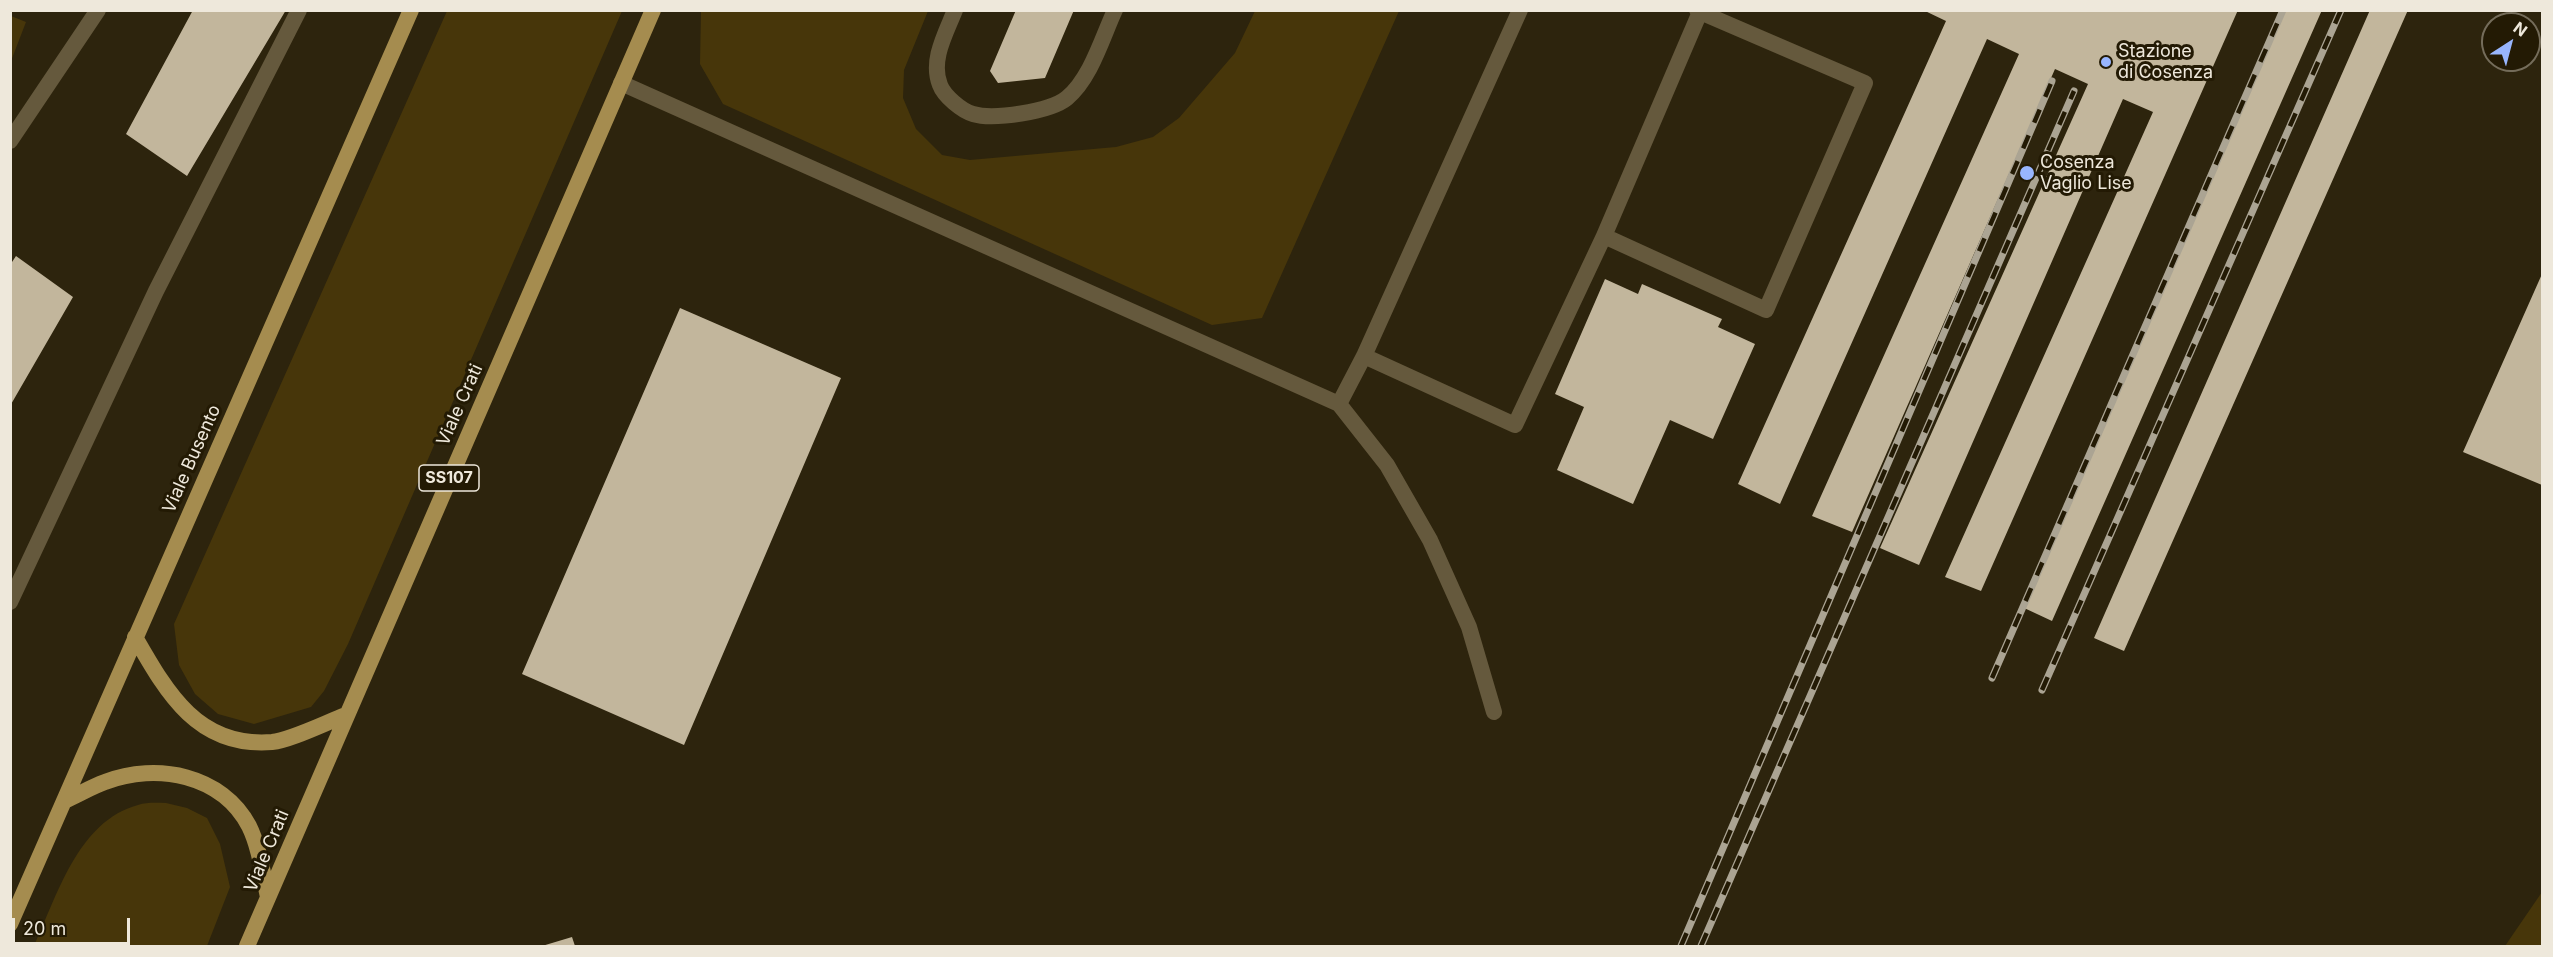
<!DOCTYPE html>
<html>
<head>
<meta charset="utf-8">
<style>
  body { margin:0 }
  #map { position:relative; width:2553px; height:957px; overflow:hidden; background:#2d240d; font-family:Inter,sans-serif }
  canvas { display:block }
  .frame { position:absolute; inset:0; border:12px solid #eee8db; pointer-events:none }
  .north { position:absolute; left:2481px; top:12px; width:60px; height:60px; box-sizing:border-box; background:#231a04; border:2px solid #746c5a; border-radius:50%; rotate:36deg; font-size:16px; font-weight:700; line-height:24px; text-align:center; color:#eee8db }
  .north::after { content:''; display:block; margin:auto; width:21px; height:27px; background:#98b5fd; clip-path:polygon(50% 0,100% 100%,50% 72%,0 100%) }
  .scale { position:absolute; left:12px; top:918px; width:118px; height:27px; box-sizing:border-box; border:3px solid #eee8db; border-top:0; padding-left:8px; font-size:18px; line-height:21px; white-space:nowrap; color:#eee8db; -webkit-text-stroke:4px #231a04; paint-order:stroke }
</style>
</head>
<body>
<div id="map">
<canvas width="2553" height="957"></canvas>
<div class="frame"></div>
<div class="north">N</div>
<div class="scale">20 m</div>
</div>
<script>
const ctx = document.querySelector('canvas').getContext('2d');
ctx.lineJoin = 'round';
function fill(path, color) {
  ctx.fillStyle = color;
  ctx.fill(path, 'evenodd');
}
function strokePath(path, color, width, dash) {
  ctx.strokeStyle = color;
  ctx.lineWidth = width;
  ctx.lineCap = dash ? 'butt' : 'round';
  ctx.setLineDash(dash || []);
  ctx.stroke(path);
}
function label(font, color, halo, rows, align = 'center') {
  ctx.font = font + ' Inter,sans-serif';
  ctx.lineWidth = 6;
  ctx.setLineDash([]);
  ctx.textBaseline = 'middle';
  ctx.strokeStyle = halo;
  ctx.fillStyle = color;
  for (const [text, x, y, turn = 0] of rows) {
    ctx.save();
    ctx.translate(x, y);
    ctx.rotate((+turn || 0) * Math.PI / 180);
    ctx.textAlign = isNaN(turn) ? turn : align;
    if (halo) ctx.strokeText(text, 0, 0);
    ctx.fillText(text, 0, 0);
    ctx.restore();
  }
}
fill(new Path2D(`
  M 447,11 L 622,11 L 348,644 L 324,691 L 311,707 L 254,724 L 218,714 L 195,694 L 179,665 L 174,624 Z
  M 701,11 L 928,11 L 904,70 L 903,98 L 916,129 L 942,155 L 970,160 L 1116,147 L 1153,137 L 1179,118 L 1235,53 L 1255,11 L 1399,11 L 1262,318 L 1212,325 L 723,104 L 700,64 Z
  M 11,16 L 26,22 L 11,61 Z
  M 166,803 L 187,808 L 207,818 L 220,844 L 230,887 L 207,946 L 34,946 C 57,896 78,821 138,805 C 147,802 157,803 166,803 Z
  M 2542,892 L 2542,946 L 2505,946 Z`), '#47360a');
fill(new Path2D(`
  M 193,10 L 286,10 L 187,176 L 126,134 Z
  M 1016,10 L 1074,10 L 1045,78 L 998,83 L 990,71 Z
  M 1923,10 L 2238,10 L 1981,591 L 1945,577 L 2153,112 L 2123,99 L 1919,565 L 1880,548 L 2088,84 L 2055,69 L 1852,532 L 1812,516 L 2019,54 L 1987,39 L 1780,504 L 1738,484 L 1946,21 Z
  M 2283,10 L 2322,10 L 2052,621 L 2022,607 Z
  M 2370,10 L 2408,10 L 2124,651 L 2094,638 Z
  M 16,256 L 73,297 L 10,406 L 10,265 Z
  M 2542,274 L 2542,485 L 2463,452 Z
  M 1605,279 L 1638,294 L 1642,284 L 1722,319 L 1718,327 L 1755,344 L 1713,439 L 1670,420 L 1633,504 L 1557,470 L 1584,407 L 1555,394 Z
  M 680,308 L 841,378 L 684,745 L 522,674 Z
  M 572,937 L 575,946 L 542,946 Z`), '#c2b69c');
strokePath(new Path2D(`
  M 1697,10 L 1700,12 L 1865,83 L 1766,310 L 1604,236 L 1700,12
  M 621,83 L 1339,404 L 1364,356 L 1520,10
  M 1364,356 L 1515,425 L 1604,236
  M 1339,404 L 1387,465 L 1430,540 L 1469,627 L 1494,712`), '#65593d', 16);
strokePath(new Path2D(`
  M 955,10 C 946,33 930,60 940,85 C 944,96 962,111 973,114 C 993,120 1050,112 1067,98 C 1091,78 1102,38 1115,10
  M 10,141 L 98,10
  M 10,602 L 156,291 L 299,10`), '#65593d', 16);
strokePath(new Path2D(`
  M 135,637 C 167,693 198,748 272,742 C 291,740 327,722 346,715
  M 64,801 C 78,795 91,787 105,782 C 157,762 222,775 249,826 C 259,846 263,874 268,897
  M 10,924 L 411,10
  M 247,946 L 653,10`), '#a58c4f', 16);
const rail = new Path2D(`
  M 1992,678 L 2283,10
  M 2042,690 L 2341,10
  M 1681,946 L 2052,81
  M 1701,946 L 2074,91`);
strokePath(rail, '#aba493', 7);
strokePath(rail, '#231a04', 4.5, [14]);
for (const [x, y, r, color] of [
  [2106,62,6,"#98b5fd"],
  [2027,173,8,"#98b5fd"]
]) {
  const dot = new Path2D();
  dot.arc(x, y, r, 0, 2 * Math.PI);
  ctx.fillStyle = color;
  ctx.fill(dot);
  strokePath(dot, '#231a04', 2);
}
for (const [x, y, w] of [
  [449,478,60]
]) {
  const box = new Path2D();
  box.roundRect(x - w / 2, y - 13, w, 26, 4.5);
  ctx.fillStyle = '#231a04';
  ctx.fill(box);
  strokePath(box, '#eee8db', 1.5);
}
label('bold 16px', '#eee8db', null, [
  ["SS107",449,478]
]);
label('18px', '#eee8db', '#231a04', [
  ["Stazione",2118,52],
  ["di Cosenza",2118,73],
  ["Cosenza",2040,163],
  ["Vaglio Lise",2040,184]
], 'left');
label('18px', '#eee8db', '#231a04', [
  ["Viale Crati",460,405,-66],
  ["Viale Busento",192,459,-66],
  ["Viale Crati",267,851,-67]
]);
</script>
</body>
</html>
